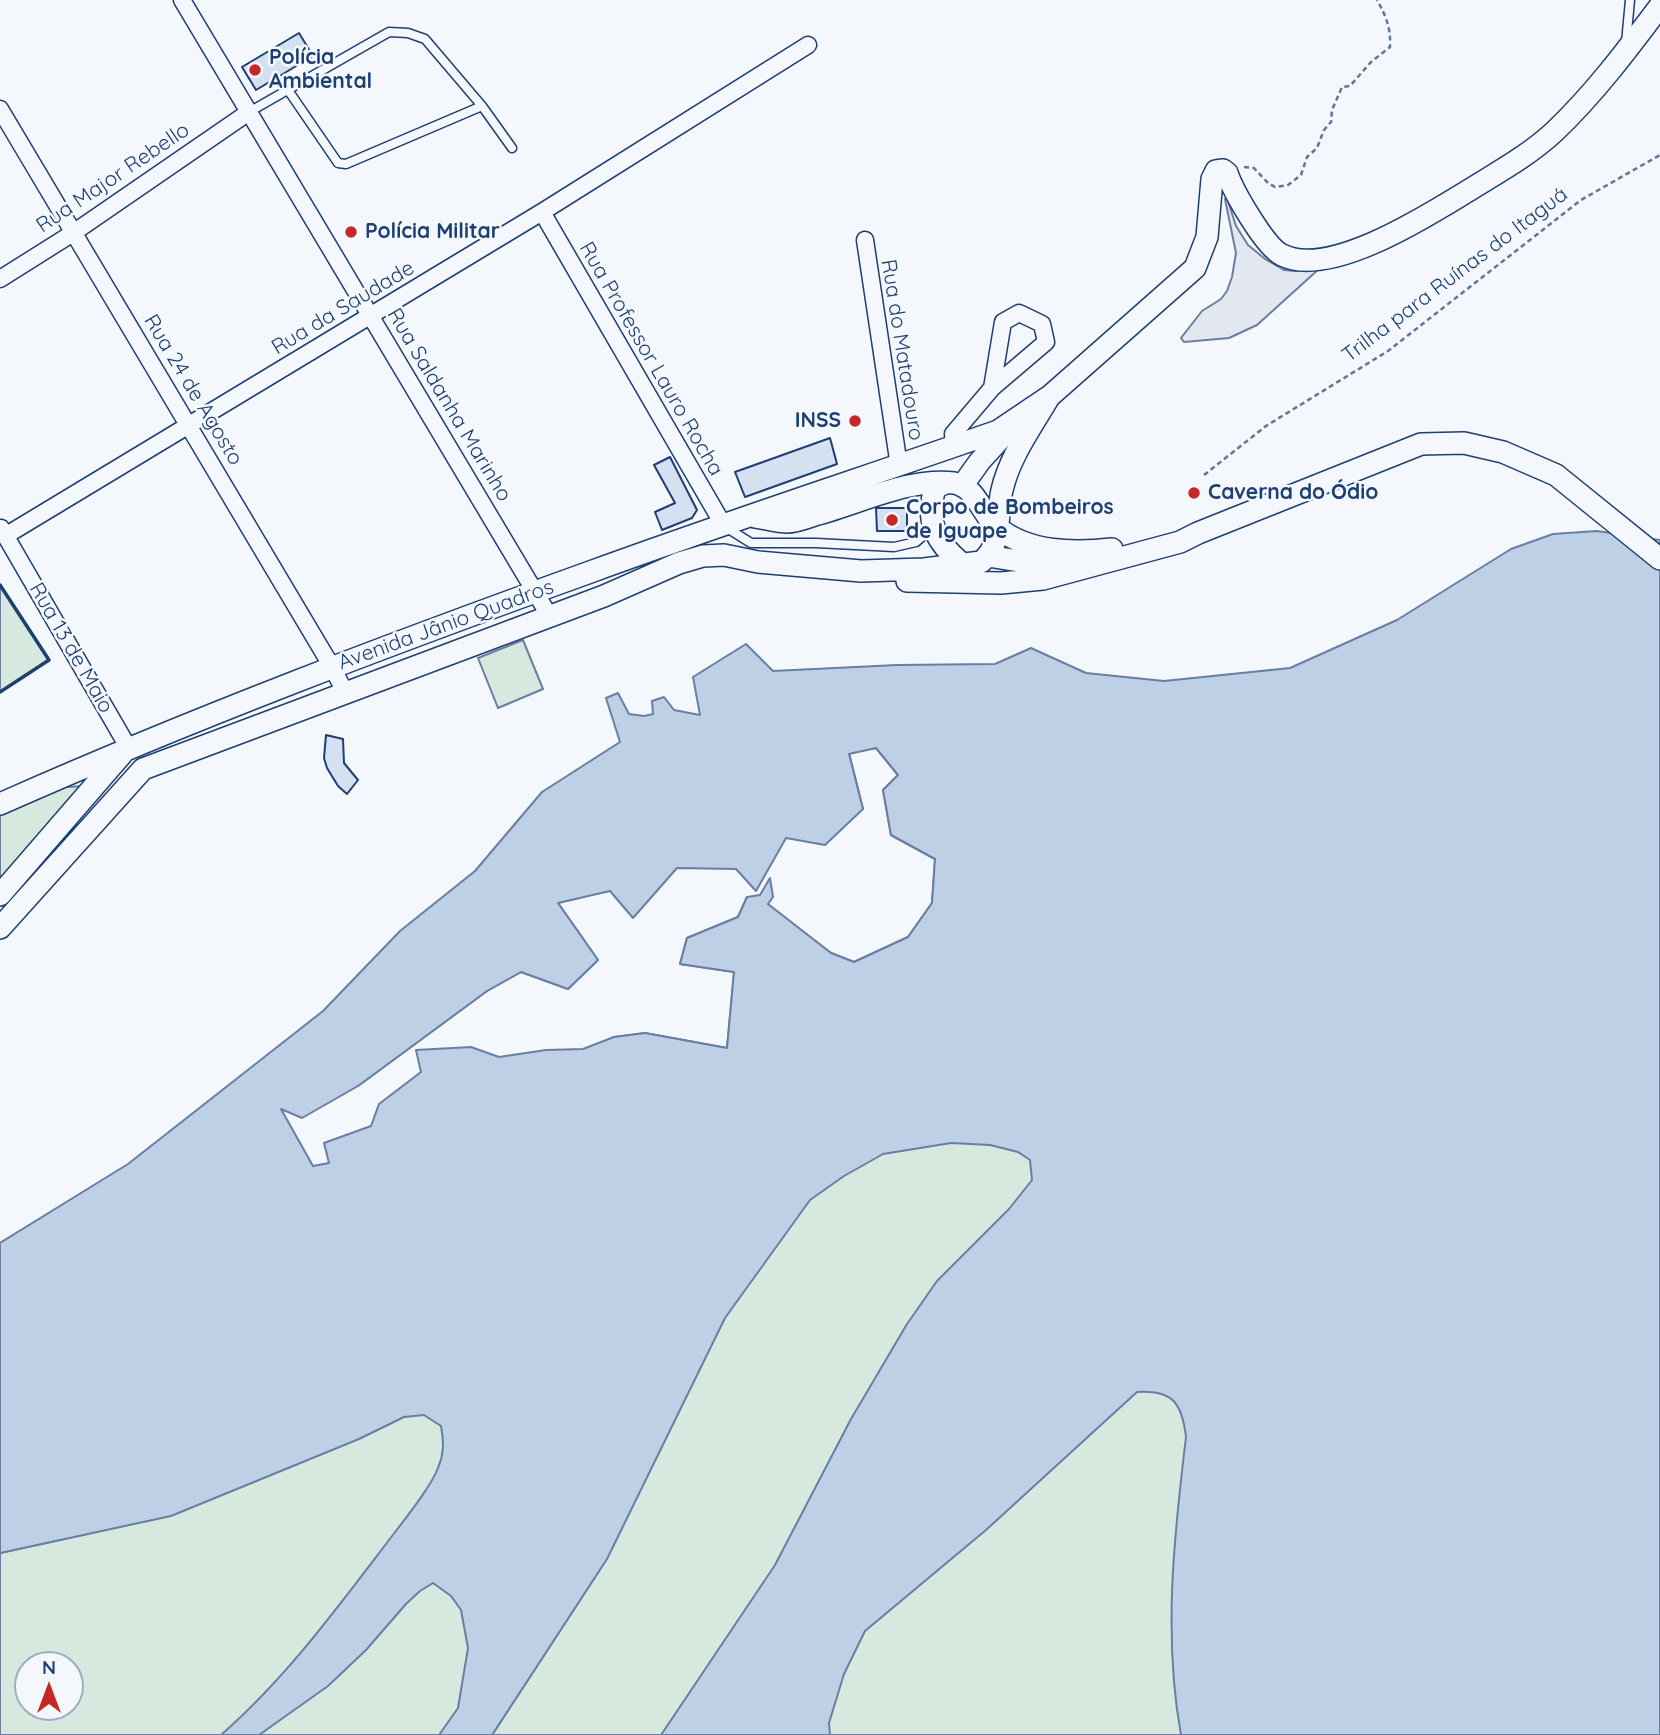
<!DOCTYPE html>
<html>
<head>
<meta charset="utf-8">
<style>
  body { margin:0 }
  #map { position:relative; width:1660px; height:1735px; overflow:hidden; background:#f4f7fb; font-family:Quicksand,sans-serif }
  canvas { display:block }
  .north { position:absolute; left:14px; top:1651px; width:70px; height:70px; box-sizing:border-box; background:#f4f7fb; border:2px solid #9eadc5; border-radius:50%; rotate:0deg; font-size:19px; font-weight:700; line-height:28px; text-align:center; color:#1d3f73 }
  .north::after { content:''; display:block; margin:auto; width:24px; height:32px; background:#c62828; clip-path:polygon(50% 0,100% 100%,50% 72%,0 100%) }
</style>
</head>
<body>
<div id="map">
<canvas width="1660" height="1735"></canvas>
<div class="north">N</div>
</div>
<script>
const ctx = document.querySelector('canvas').getContext('2d');
ctx.lineJoin = 'round';
function fill(path, color) {
  ctx.fillStyle = color;
  ctx.fill(path, 'evenodd');
}
function strokePath(path, color, width, dash) {
  ctx.strokeStyle = color;
  ctx.lineWidth = width;
  ctx.lineCap = dash ? 'butt' : 'round';
  ctx.setLineDash(dash || []);
  ctx.stroke(path);
}
function label(font, color, halo, rows, align = 'center') {
  ctx.font = font + ' Quicksand,sans-serif';
  ctx.lineWidth = 5;
  ctx.setLineDash([]);
  ctx.textBaseline = 'middle';
  ctx.strokeStyle = halo;
  ctx.fillStyle = color;
  for (const [text, x, y, turn = 0] of rows) {
    ctx.save();
    ctx.translate(x, y);
    ctx.rotate((+turn || 0) * Math.PI / 180);
    ctx.textAlign = isNaN(turn) ? turn : align;
    if (halo) ctx.strokeText(text, 0, 0);
    ctx.fillText(text, 0, 0);
    ctx.restore();
  }
}
const green = new Path2D(`
  M 0,585 L 49,660 L 0,692 Z
  M 523,640 L 543,689 L 498,708 L 478,658 Z
  M 915,698 L 1407,1735 L 492,1735 L 595,1577 L 486,1735 L 0,1735 L 0,1553 L 87,1534 L 313,1166 L 325,1178 L 614,1037 L 645,1033 L 727,1048 L 734,972 L 680,964 L 687,938 L 738,917 L 747,897 L 767,904 L 831,953 L 854,962 L 908,937 L 932,903 L 935,859 L 891,835 L 883,790 L 898,775 L 876,748 L 849,753 L 863,809 L 752,812 L 589,895 L 558,903 L 598,960 L 568,989 L 521,972 L 487,991 L 358,1086 L 544,876 ZM 28,1665 L 70,1665 L 70,1707 L 28,1707 Z
  M 84,786 L 0,881 L 0,809 L 51,788 Z`);
fill(green, '#d7e8df');
strokePath(green, '#687fa3', 2);
const parking = new Path2D(`
  M 1227,198 L 1236,226 L 1248,245 L 1265,259 L 1284,270 L 1295,271 L 1320,268 L 1257,325 L 1229,338 L 1184,342 L 1181,338 L 1202,311 L 1221,299 L 1227,291 L 1232,277 L 1236,253 L 1225,199 Z`);
fill(parking, '#e3e8f0');
strokePath(parking, '#687fa3', 2);
const water = new Path2D(`
  M 1597,531 L 1660,540 L 1660,1735 L 1181,1735 C 1163,1636 1174,1536 1186,1437 C 1182,1403 1173,1390 1137,1392 L 986,1530 L 865,1631 L 844,1674 L 829,1723 L 830,1735 L 661,1735 L 775,1565 L 851,1419 L 907,1324 L 937,1281 L 1009,1209 L 1032,1180 L 1030,1160 L 1018,1152 L 990,1145 L 951,1143 L 883,1154 L 844,1176 L 810,1200 L 725,1318 L 607,1559 L 492,1735 L 439,1735 L 458,1708 L 468,1648 L 461,1610 L 451,1596 L 433,1583 L 420,1591 L 406,1604 L 366,1650 L 328,1686 L 259,1735 L 221,1735 C 285,1679 335,1611 386,1544 C 400,1525 430,1489 438,1468 C 444,1454 444,1442 441,1426 L 424,1415 L 404,1417 L 359,1439 L 171,1516 L 0,1553 L 0,1243 L 128,1164 L 323,1011 L 400,931 L 475,871 L 542,792 L 620,742 L 606,698 L 618,693 L 629,714 L 644,716 L 653,714 L 652,701 L 664,697 L 674,710 L 700,715 L 693,677 L 746,644 L 773,671 L 897,665 L 995,664 L 1031,648 L 1086,673 L 1164,681 L 1290,668 L 1397,620 L 1511,549 L 1553,534 ZM 876,748 L 898,775 L 883,790 L 891,835 L 935,859 L 932,903 L 908,937 L 854,962 L 831,953 L 768,904 L 773,897 L 770,878 L 760,895 L 747,897 L 738,917 L 687,938 L 680,964 L 734,972 L 727,1048 L 645,1033 L 614,1037 L 583,1049 L 546,1050 L 499,1057 L 471,1047 L 416,1050 L 421,1072 L 379,1104 L 371,1126 L 324,1143 L 329,1163 L 313,1166 L 281,1109 L 302,1118 L 358,1086 L 487,991 L 521,972 L 568,989 L 598,960 L 558,903 L 610,891 L 633,918 L 677,868 L 736,869 L 756,891 L 786,838 L 825,845 L 863,809 L 849,754 Z`);
fill(water, '#bed0e5');
strokePath(water, '#687fa3', 2);
const building = new Path2D(`
  M 299,33 L 313,56 L 256,90 L 242,67 Z
  M 830,438 L 837,464 L 745,497 L 735,472 Z
  M 670,457 L 697,510 L 692,518 L 662,530 L 655,512 L 675,503 L 654,465 Z
  M 876,508 L 907,508 L 907,531 L 877,531 Z
  M 326,735 L 343,739 L 344,763 L 358,780 L 347,794 L 338,786 L 327,768 L 324,758 Z`);
fill(building, '#d5e0f0');
strokePath(building, '#1d3f73', 2);
const lane = new Path2D(`
  M 1626,43 L 1630,0
  M 288,90 L 338,163 L 346,164 L 482,106
  M 249,112 L 389,32 L 408,33 L 425,39 L 482,106 L 512,148
  M 727,528 L 751,543 L 816,543 L 894,547 L 916,542 L 931,529`);
const street = new Path2D(`
  M 182,0 L 550,617
  M 0,109 L 332,667 L 346,694
  M 542,212 L 724,526
  M 865,240 L 899,466
  M 0,279 L 73,233 L 249,112
  M 954,446 L 953,434 L 992,388 L 1046,342 L 1042,324 L 1019,313 L 1003,322 L 992,388
  M 1,528 L 128,747
  M 5,536 L 542,212 L 808,45`);
const secondary = new Path2D(`
  M 945,483 L 935,488 C 925,522 936,542 962,564
  M 962,486 L 980,461 L 1011,427
  M 755,517 C 765,518 776,522 787,522 C 797,522 808,517 818,514 C 859,503 911,477 954,483 C 977,487 982,516 998,528 C 1029,553 1074,553 1112,549
  M 988,556 L 1062,568
  M 907,581 L 1001,583 L 1043,579 L 1180,542 L 1198,533 L 1421,444 L 1464,443 L 1503,452 L 1556,475 L 1660,559
  M 0,804 C 194,718 393,643 593,571 C 727,522 863,478 998,431 L 1050,396 L 1195,268 L 1207,237 L 1212,179 L 1216,171 L 1223,170 L 1227,173 C 1233,191 1265,247 1282,255 C 1330,279 1430,214 1471,189 C 1500,171 1529,155 1554,132 C 1594,94 1627,50 1660,6
  M 0,895 L 122,754
  M 0,928 L 143,769 L 604,596 L 679,563 L 703,556 L 724,555 L 758,562 L 861,571 L 924,569 L 981,562 C 1003,546 996,515 1002,490 C 1010,456 1031,428 1049,397`);
strokePath(lane, '#1d3f73', 11);
strokePath(street, '#1d3f73', 19);
strokePath(secondary, '#1d3f73', 24);
strokePath(new Path2D(`
  M 1244,167 L 1254,168 L 1268,183 L 1275,187 L 1288,185 L 1301,175 L 1307,157 L 1317,148 L 1324,130 L 1331,122 L 1332,110 L 1342,87 L 1350,86 L 1371,62 L 1390,47 C 1391,28 1386,16 1377,0
  M 1204,475 L 1266,426 L 1388,351 L 1581,200 L 1660,155`), '#5e769c', 2.5, [5, 3.5]);
strokePath(lane, '#f4f7fb', 8);
strokePath(street, '#f4f7fb', 16);
strokePath(secondary, '#f4f7fb', 21);
strokePath(new Path2D(`
  M 0,585 L 49,660 L 0,692`), '#1d3f73', 3.5);
for (const [x, y, r, color] of [
  [255,70,7,"#c62828"],
  [351,232,7,"#c62828"],
  [855,421,7,"#c62828"],
  [1194,493,7,"#c62828"],
  [892,520,7,"#c62828"]
]) {
  const dot = new Path2D();
  dot.arc(x, y, r, 0, 2 * Math.PI);
  ctx.fillStyle = color;
  ctx.fill(dot);
  strokePath(dot, '#f4f7fb', 2.5);
}
label('bold 21px', '#1d3f73', '#f4f7fb', [
  ["Polícia",269,58],
  ["Ambiental",269,82],
  ["Polícia Militar",365,232],
  ["INSS",841,421,"right"],
  ["Caverna do Ódio",1208,493],
  ["Corpo de Bombeiros",906,508],
  ["de Iguape",906,532]
], 'left');
label('21px', '#1d3f73', '#f4f7fb', [
  ["Rua Major Rebello",113,178,-34],
  ["Trilha para Ruínas do Itaguá",1455,275,-37],
  ["Rua da Saudade",343,308,-31],
  ["Rua do Matadouro",902,350,81],
  ["Rua Professor Lauro Rocha",651,359,60],
  ["Rua 24 de Agosto",193,390,59],
  ["Rua Saldanha Marinho",449,405,59],
  ["Avenida Jânio Quadros",446,625,-20],
  ["Rua 13 de Maio",71,648,60]
]);
</script>
</body>
</html>
